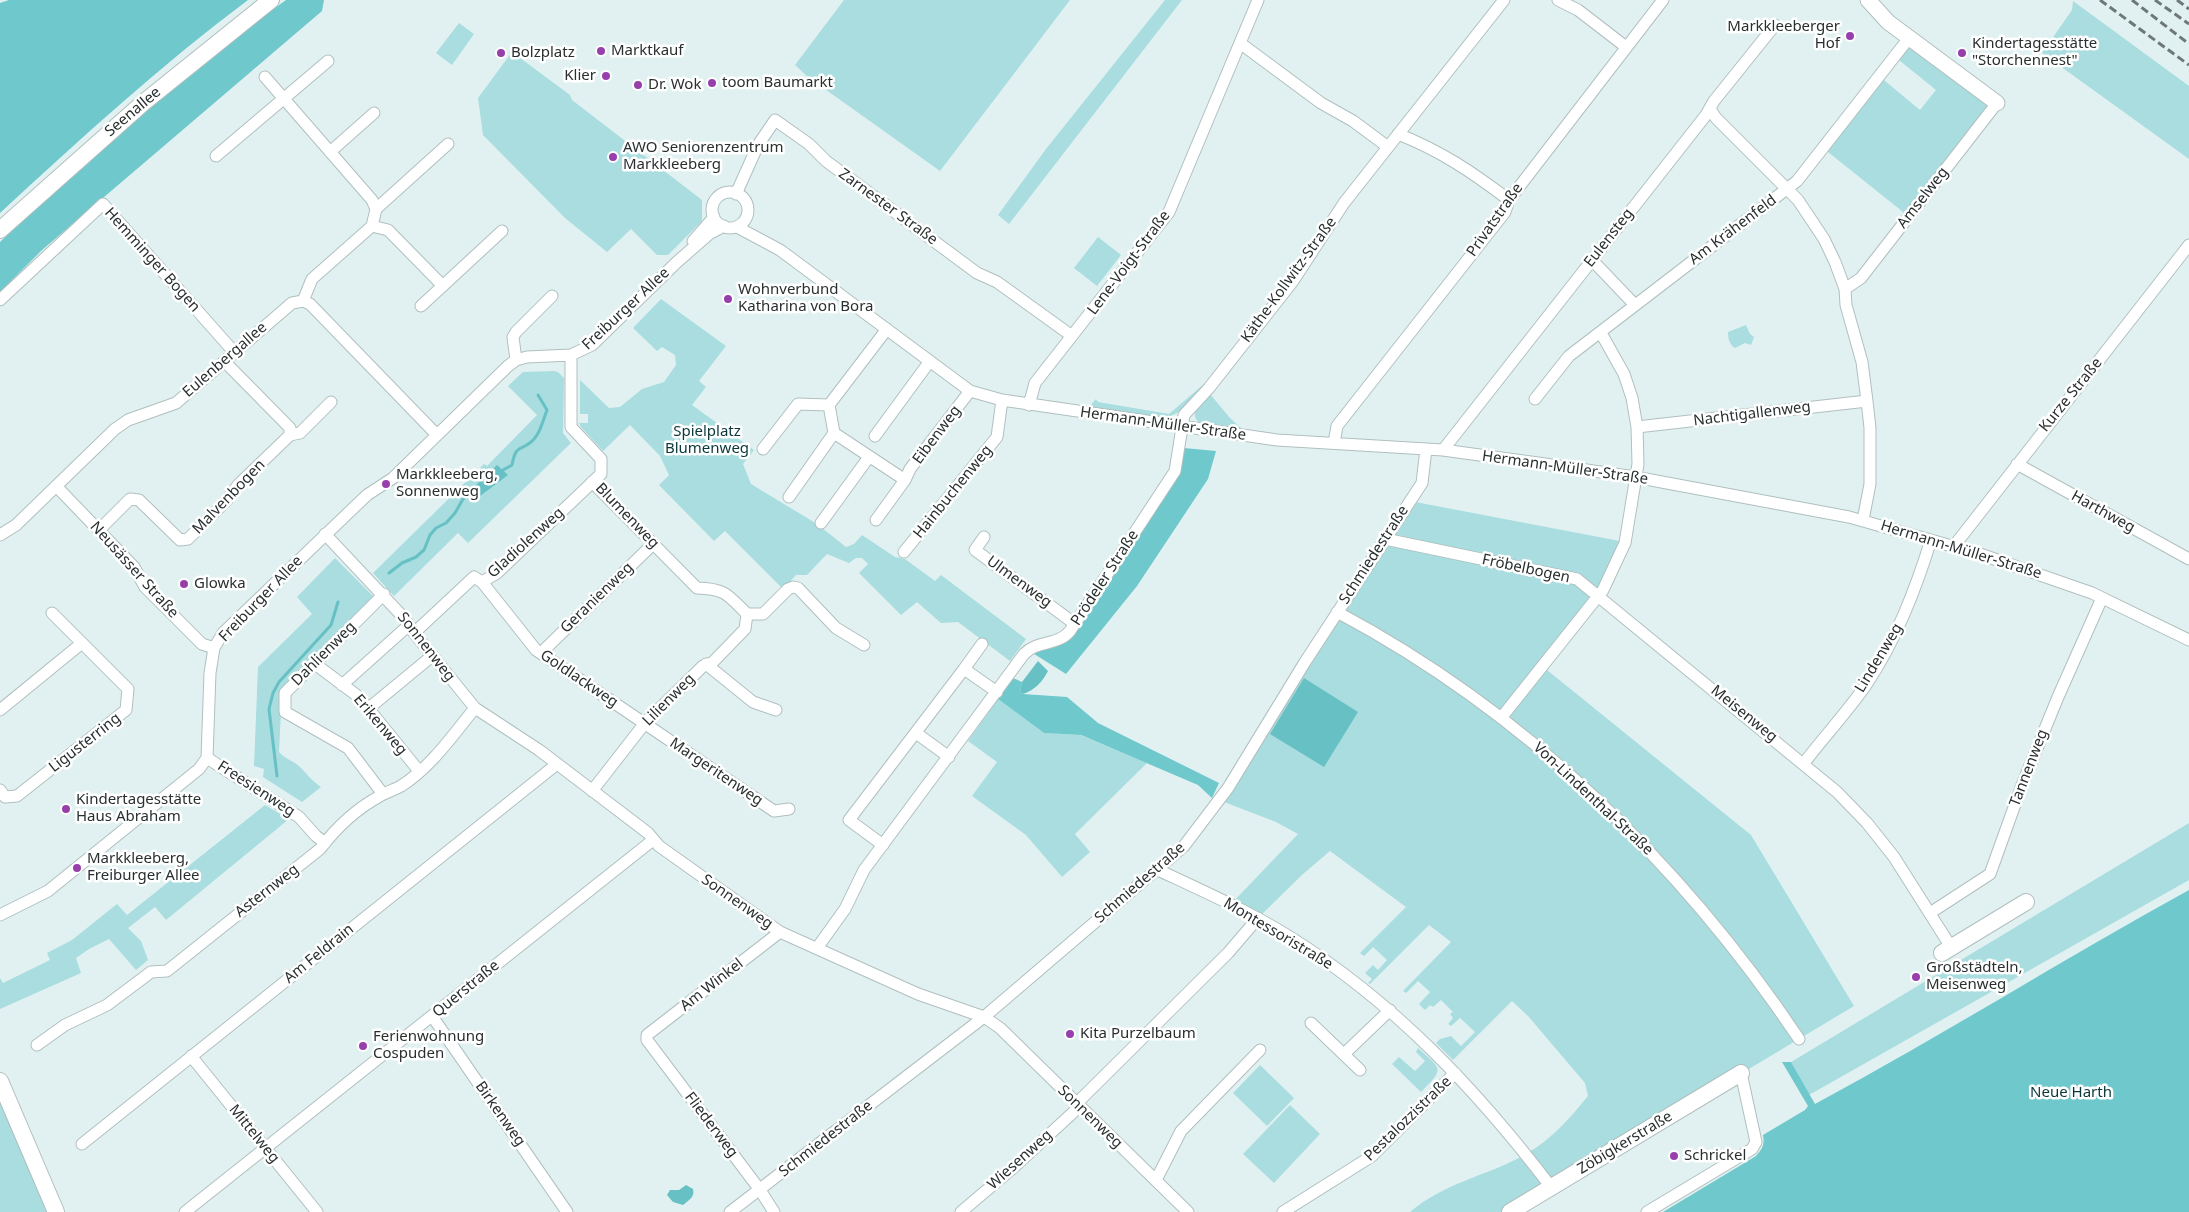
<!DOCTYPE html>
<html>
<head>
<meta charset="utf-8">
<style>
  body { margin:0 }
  canvas { display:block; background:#e1f1f1 }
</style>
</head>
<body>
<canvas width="2189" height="1212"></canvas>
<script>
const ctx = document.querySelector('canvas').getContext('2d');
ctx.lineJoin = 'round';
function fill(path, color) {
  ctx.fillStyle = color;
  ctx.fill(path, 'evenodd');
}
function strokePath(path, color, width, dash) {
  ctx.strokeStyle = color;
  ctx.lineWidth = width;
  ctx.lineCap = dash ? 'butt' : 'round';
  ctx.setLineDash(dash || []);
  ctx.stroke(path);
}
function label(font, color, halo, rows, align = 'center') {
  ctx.font = font + ' "Noto Sans",sans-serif';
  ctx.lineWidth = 5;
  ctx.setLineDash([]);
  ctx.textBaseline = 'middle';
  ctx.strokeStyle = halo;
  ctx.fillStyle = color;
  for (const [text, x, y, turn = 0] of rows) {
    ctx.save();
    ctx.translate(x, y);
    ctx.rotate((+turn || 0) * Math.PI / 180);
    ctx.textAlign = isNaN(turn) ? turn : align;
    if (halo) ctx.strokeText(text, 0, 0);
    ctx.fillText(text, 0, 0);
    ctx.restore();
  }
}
fill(new Path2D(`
  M 844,0 L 1070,0 L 940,171 L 808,77 L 795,65 Z
  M 1165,0 L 1182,0 L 1009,224 L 998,215 L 1046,149 Z
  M 2073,1 L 2189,86 L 2189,159 L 2042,53 L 2072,10 Z
  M 459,23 L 474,34 L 452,65 L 436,53 Z
  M 1909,38 L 1997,103 L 1908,216 L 1823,148 L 1879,76 L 1920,110 L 1936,90 L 1894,56 Z
  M 512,52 L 570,95 L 572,100 L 702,200 L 702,221 L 668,255 L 657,255 L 631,229 L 607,252 L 565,218 L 483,135 L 478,98 Z
  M 1098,237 L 1121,255 L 1097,286 L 1074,268 Z
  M 661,299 L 726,346 L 699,381 L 706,387 L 692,405 L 754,450 L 743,464 L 751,484 L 817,524 L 846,547 L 854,544 L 862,535 L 895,557 L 905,559 L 935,581 L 941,575 L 1026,639 L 1010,661 L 958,622 L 941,623 L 917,602 L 901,615 L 859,573 L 868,564 L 862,558 L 856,558 L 849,563 L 827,554 L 807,575 L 796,575 L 783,589 L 725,531 L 714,541 L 659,485 L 669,475 L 660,456 L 630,425 L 603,451 L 581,427 L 579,423 L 588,423 L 588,414 L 580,414 L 580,380 L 609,408 L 620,407 L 642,389 L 664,382 L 676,365 L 675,355 L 662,347 L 657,351 L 633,328 Z
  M 1746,325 L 1750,334 L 1754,337 L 1751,345 L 1745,343 L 1735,348 C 1729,344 1728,338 1728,332 Z
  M 523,372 L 554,371 L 558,372 L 564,378 L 563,433 L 571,443 L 468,543 L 458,533 L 394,596 L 373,573 L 484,464 L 487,466 L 537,415 L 508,386 Z
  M 1204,384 C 1191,400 1182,416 1161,418 L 1089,407 L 1096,399 L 1098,402 L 1169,414 Z
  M 1210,394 L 1230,418 L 1242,429 L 1200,423 C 1187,413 1202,403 1210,394 Z
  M 1410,501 L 1625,542 L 1621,556 L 1542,666 L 1751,835 L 1854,1006 L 1510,1212 L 1410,1212 C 1445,1182 1488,1176 1526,1154 C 1552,1139 1570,1118 1588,1096 L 1585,1083 L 1528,1016 L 1512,1001 L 1453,1060 L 1436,1043 L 1440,1039 L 1451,1036 L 1461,1046 L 1475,1032 L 1460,1018 L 1451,1026 L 1448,1024 L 1453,1018 L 1450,1014 L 1453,1012 L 1441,1000 L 1433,1007 L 1430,1005 L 1425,1010 L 1419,1004 L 1430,992 L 1418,981 L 1406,993 L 1403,991 L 1451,942 L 1429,925 L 1370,984 L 1368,983 L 1372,979 L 1365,973 L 1373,965 L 1378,970 L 1387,960 L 1373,947 L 1364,956 L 1360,953 L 1406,907 L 1330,851 L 1303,874 L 1258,918 L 1231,904 L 1298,834 L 1276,822 L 1219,800 Z
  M 335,558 L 375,598 L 282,690 L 279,752 C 285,759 294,761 300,767 C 307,774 312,781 321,787 L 302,802 L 263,777 L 264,769 L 254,766 L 258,667 L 312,614 L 297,597 Z
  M 998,699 L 1044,733 L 1080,735 L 1147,763 L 1075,834 L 1090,852 L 1062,877 L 1026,835 L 972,796 L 997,762 L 968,741 Z
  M 265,805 L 289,819 L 166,920 L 155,907 L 128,928 L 141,941 L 148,960 L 136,970 L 109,939 L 89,949 L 76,958 L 81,973 L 0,1009 L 0,978 L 3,983 L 50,960 L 47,953 L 72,940 L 117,904 L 127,915 Z
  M 2189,823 L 2189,880 L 1809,1095 L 1791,1062 Z
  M 1418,1048 C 1442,1070 1445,1068 1421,1092 L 1392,1064 L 1399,1057 L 1415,1071 L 1425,1061 L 1416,1052 Z
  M 1260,1065 L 1294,1098 L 1267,1126 L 1233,1093 Z
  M 0,1100 L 47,1212 L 0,1212 Z
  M 1290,1105 L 1320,1134 L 1274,1183 L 1243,1154 Z`), '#a9dddf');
fill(new Path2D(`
  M 9,0 L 248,0 C 161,65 80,139 0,213 L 0,3 Z
  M 286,0 L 324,0 L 322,11 L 42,250 L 0,292 L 0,242 C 92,157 185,73 286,0 Z
  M 1184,448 L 1216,451 L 1208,479 L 1137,586 L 1066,674 L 1031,652 L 1061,644 Z
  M 1013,678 L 1022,682 L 1020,692 L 1023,694 L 1067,697 L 1098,723 L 1219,783 L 1212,798 L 1198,785 L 1081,735 L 1044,733 L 998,699 Z
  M 2189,890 L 2189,1212 L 1663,1212 L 1756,1156 C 1762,1149 1765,1145 1763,1135 L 1805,1110 L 1808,1106 L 1782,1062 L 1791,1062 L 1815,1104 C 1942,1036 2063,959 2189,890 Z`), '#6ec8cc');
fill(new Path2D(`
  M 497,465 L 508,475 L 480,496 L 472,489 Z
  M 1038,661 L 1048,671 C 1043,681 1034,691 1023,694 L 1020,692 L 1022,682 Z
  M 1304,678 L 1358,712 L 1324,767 L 1270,734 Z
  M 686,1185 L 693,1189 C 695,1197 689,1200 683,1205 L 673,1202 L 667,1195 L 670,1190 L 679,1190 Z`), '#66c0c4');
strokePath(new Path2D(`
  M 503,470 L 512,465 C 516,444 519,452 531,442 C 540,435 543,420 547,410 L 538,395
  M 389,573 L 402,563 L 416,557 L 424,550 L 430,535 L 436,528 L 446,523 L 455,513 L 463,499 L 475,492
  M 277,776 L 269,709 L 273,693 L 279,682 L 331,625 L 338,602`), '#66c0c4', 3);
const minor = new Path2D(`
  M 1558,0 L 1578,10 L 1626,47
  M 1240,43 L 1321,103 L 1353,121 L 1388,147
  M 265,77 L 372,200 L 376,209 L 372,226 L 312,279 L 303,301
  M 1710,109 L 1716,118 L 1798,200 L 1824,239 L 1835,262 L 1845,289 L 1846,305 L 1862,362 L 1867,401 L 1870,428 L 1870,484 L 1863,520
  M 1398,134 C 1441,151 1472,172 1509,200
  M 330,152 L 374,113
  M 216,156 L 328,61
  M712 210a18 18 0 1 1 36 0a18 18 0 1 1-36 0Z
  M 736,194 L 758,145 L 775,120 L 809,144 L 826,161 L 977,273 L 997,282 L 1072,336
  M 376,209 L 448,144
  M 372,226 L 388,230 L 443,286
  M 737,227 L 780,250 L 970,391 L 1002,400 L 1277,440 L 1443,450 L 1538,463 L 1635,477 L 1849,517 L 1980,554 L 2092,593 L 2189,640
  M 693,241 L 714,217
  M 1592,260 L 1635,305
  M 1845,289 L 1861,278 L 1997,103
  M 0,300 L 103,204 L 234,352
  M 421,306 L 502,231
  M 516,360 L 513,337 L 516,332 L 552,296
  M 1535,399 L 1569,356 L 1797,181 L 1909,38
  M 829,405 L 887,329
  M 1029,405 L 1035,383 L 1169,212 L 1258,0
  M 1637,427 L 1867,401
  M 290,435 L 300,433 L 331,402
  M 875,436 L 930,361
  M 1334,443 L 1337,426 L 1505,212 L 1509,200 L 1663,0
  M 763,449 L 798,404 L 829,405 L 834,433 L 905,480
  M 1443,450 L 1706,115 L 1714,101 L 1775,25
  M 2017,464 L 2189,559
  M 592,482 L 697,588 C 726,589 727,594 747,614
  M 57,487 L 134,567 L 145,587 L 202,644 L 214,648
  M 789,497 L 834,433
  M 876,520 L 905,480 L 910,469 L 970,391
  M 821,523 L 869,457
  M 99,530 L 130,499 L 139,500 L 180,540 L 188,539 L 227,500 L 238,485 L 290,435 L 290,428 L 224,361
  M 325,534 L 405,619 L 414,633 L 475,708 L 539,750 L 648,833 L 659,846 L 780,932 L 918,994 L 984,1017 L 1000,1028 L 1188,1212
  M 0,535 L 16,525 L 115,429 L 128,420 L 176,403 L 292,303 L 303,301 L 310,304 L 437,435
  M 984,537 L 975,550 L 1075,624
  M 1385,539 L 1577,579 L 1837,792 L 1867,823 L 1894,857 L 1951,947
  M 1954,546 L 2189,245
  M 904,552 L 997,437 L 1002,400
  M 482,582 L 536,650 L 774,811 L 789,809
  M 1337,612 C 1525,712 1681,863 1799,1039
  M 747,614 L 763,614 L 788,589 L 793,587 L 798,588 L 836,628 L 864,645
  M 414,633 L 474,577 L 482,582 L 497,573 L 601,474 L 601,459 L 571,427 L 571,355
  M 541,653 L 653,544
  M 315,664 L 359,697 L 419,771
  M 706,664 L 753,702 L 776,710
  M 964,669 L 982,644
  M 342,685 L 409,625
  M 369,708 L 432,656
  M 0,710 L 82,643
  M 1501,718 L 1603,590 L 1625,543 L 1638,464 L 1637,427 L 1632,398 L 1624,374 L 1601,333
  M 916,733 L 949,757
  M 207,758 L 299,817 L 316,836 L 325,843
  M 1804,763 C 1824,737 1847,712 1866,685 C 1896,640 1915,591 1931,540
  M 0,790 L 5,797 L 17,796 L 126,710 L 128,689 L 52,613
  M 592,791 L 645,723 L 703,666 L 713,662 L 745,629 L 747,614
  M 383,794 L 348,748 L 285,712 L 285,693 L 384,594
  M 883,845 L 849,820 L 964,669 L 997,692
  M 1158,870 C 1203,891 1248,911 1290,937 C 1394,1002 1477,1090 1551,1187
  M 1930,913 L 1990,874 L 2022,785 L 2058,697 L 2102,598
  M 0,915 L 48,891 L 199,769 L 207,758 L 210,673 L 214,648 L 223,633 L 367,495 L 393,478 L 508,366 L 516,360 L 527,357 L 571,355 L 592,345 L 677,262 L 709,234 L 724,226
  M 817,948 L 845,909 L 864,870 L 1024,654 C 1037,640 1058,646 1070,631 L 1175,471 L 1184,415 L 1209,388 L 1293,281 L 1344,203 L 1504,0
  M 432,1016 L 567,1212
  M 1311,1023 L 1360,1070
  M 37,1045 L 65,1025 L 107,1005 L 151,972 L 167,971 L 320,849 C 336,828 356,809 380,796 C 386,792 394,790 401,786 C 431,767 453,735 475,708
  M 1344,1054 L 1390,1010
  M 191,1056 L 317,1212
  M 1076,1104 L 1228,953 L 1258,918
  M 82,1144 L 557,764
  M 1156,1180 L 1181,1131 L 1260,1050
  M 185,1212 L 653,840
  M 730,1212 L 984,1017 L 1184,846 L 1228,788 L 1305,662 L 1422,483 L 1426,449
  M 774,1212 L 760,1190 L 647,1040 L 647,1035 L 780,932
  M 961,1212 L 1014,1167 L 1079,1107
  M 1283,1212 L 1372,1156 L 1455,1073
  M 1647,1212 L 1752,1149 L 1756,1142 L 1741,1073`);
const tertiary = new Path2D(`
  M 1868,0 L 1888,22 L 1997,103`);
const secondary = new Path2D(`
  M 0,230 L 143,103 L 271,0
  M 1942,953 L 2026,902
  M 0,1081 L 56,1212
  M 1510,1212 L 1741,1073`);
strokePath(minor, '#b0bfbf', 13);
strokePath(tertiary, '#b0bfbf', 17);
strokePath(secondary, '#b0bfbf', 18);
strokePath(minor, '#fff', 11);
strokePath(tertiary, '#fff', 15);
strokePath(secondary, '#fff', 16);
strokePath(new Path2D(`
  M 2100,0 L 2189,65
  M 2132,0 L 2189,44
  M 2155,0 L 2189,24
  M 2177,0 L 2189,9`), '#6f7878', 3, [8, 4]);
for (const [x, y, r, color] of [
  [1850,36,5,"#973fab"],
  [601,51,5,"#973fab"],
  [501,53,5,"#973fab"],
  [1962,53,5,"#973fab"],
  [606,76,5,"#973fab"],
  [712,83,5,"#973fab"],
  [638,85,5,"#973fab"],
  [613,157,5,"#973fab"],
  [728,299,5,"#973fab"],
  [386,484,5,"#973fab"],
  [184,584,5,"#973fab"],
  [66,809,5,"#973fab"],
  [77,868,5,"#973fab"],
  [1916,977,5,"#973fab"],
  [1070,1034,5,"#973fab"],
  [363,1046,5,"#973fab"],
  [1674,1156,5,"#973fab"]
]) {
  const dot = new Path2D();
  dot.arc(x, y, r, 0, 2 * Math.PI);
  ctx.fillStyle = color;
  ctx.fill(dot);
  strokePath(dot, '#fff', 2);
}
label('15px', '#292f2f', '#fff', [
  ["Markkleeberger",1840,27,"right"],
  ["Hof",1840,44,"right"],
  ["Kindertagesstätte",1972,44],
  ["\"Storchennest\"",1972,61],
  ["Marktkauf",611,51],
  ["Bolzplatz",511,53],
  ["Klier",596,76,"right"],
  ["toom Baumarkt",722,83],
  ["Dr. Wok",648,85],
  ["AWO Seniorenzentrum",623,148],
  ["Markkleeberg",623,165],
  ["Wohnverbund",738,290],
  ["Katharina von Bora",738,307],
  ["Markkleeberg,",396,475],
  ["Sonnenweg",396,492],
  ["Glowka",194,584],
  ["Kindertagesstätte",76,800],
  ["Haus Abraham",76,817],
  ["Markkleeberg,",87,859],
  ["Freiburger Allee",87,876],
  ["Großstädteln,",1926,968],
  ["Meisenweg",1926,985],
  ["Kita Purzelbaum",1080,1034],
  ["Ferienwohnung",373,1037],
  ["Cospuden",373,1054],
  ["Schrickel",1684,1156]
], 'left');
label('15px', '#292f2f', '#fff', [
  ["Seenallee",133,112,-40],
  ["Amselweg",1923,198,-52],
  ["Zarnester Straße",888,207,36],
  ["Privatstraße",1495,220,-55],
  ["Am Krähenfeld",1733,230,-37],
  ["Eulensteg",1609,238,-52],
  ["Hemminger Bogen",152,260,48],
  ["Lene-Voigt-Straße",1129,263,-53],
  ["Käthe-Kollwitz-Straße",1289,280,-54],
  ["Freiburger Allee",626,309,-43],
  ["Eulenbergallee",225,360,-41],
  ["Kurze Straße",2071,395,-51],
  ["Nachtigallenweg",1752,414,-7],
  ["Hermann-Müller-Straße",1163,424,8],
  ["Eibenweg",937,435,-53],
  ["Hermann-Müller-Straße",1565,468,8],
  ["Hainbuchenweg",953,492,-51],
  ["Malvenbogen",229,497,-46],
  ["Harthweg",2103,512,29],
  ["Blumenweg",627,516,46],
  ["Gladiolenweg",526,543,-42],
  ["Hermann-Müller-Straße",1961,550,17],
  ["Schmiedestraße",1374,555,-57],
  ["Fröbelbogen",1526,569,12],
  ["Neusässer Straße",134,570,48],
  ["Prödeler Straße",1105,578,-57],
  ["Ulmenweg",1019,582,36],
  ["Geranienweg",597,598,-44],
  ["Freiburger Allee",261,599,-46],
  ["Sonnenweg",426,647,52],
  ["Dahlienweg",324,654,-45],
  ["Lindenweg",1879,658,-59],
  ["Goldlackweg",579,679,34],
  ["Lilienweg",669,700,-45],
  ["Meisenweg",1744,714,39],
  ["Erikenweg",380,725,50],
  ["Ligusterring",85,743,-38],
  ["Tannenweg",2029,768,-69],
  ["Margeritenweg",716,772,34],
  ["Freesienweg",256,789,33],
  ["Von-Lindenthal-Straße",1593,799,43],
  ["Schmiedestraße",1140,883,-41],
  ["Asternweg",267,891,-38],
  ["Sonnenweg",737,902,35],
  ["Montessoristraße",1278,934,31],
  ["Am Feldrain",319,954,-39],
  ["Am Winkel",712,985,-38],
  ["Querstraße",466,989,-39],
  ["Birkenweg",500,1114,55],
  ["Sonnenweg",1090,1117,44],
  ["Pestalozzistraße",1408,1119,-44],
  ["Fliederweg",711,1125,53],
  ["Mittelweg",254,1134,51],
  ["Schmiedestraße",826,1139,-38],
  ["Zöbigkerstraße",1625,1143,-31],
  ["Wiesenweg",1020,1160,-42]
]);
label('15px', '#0a3739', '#fff', [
  ["Spielplatz",707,432],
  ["Blumenweg",707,449],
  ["Neue Harth",2071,1093]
]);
</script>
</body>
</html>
